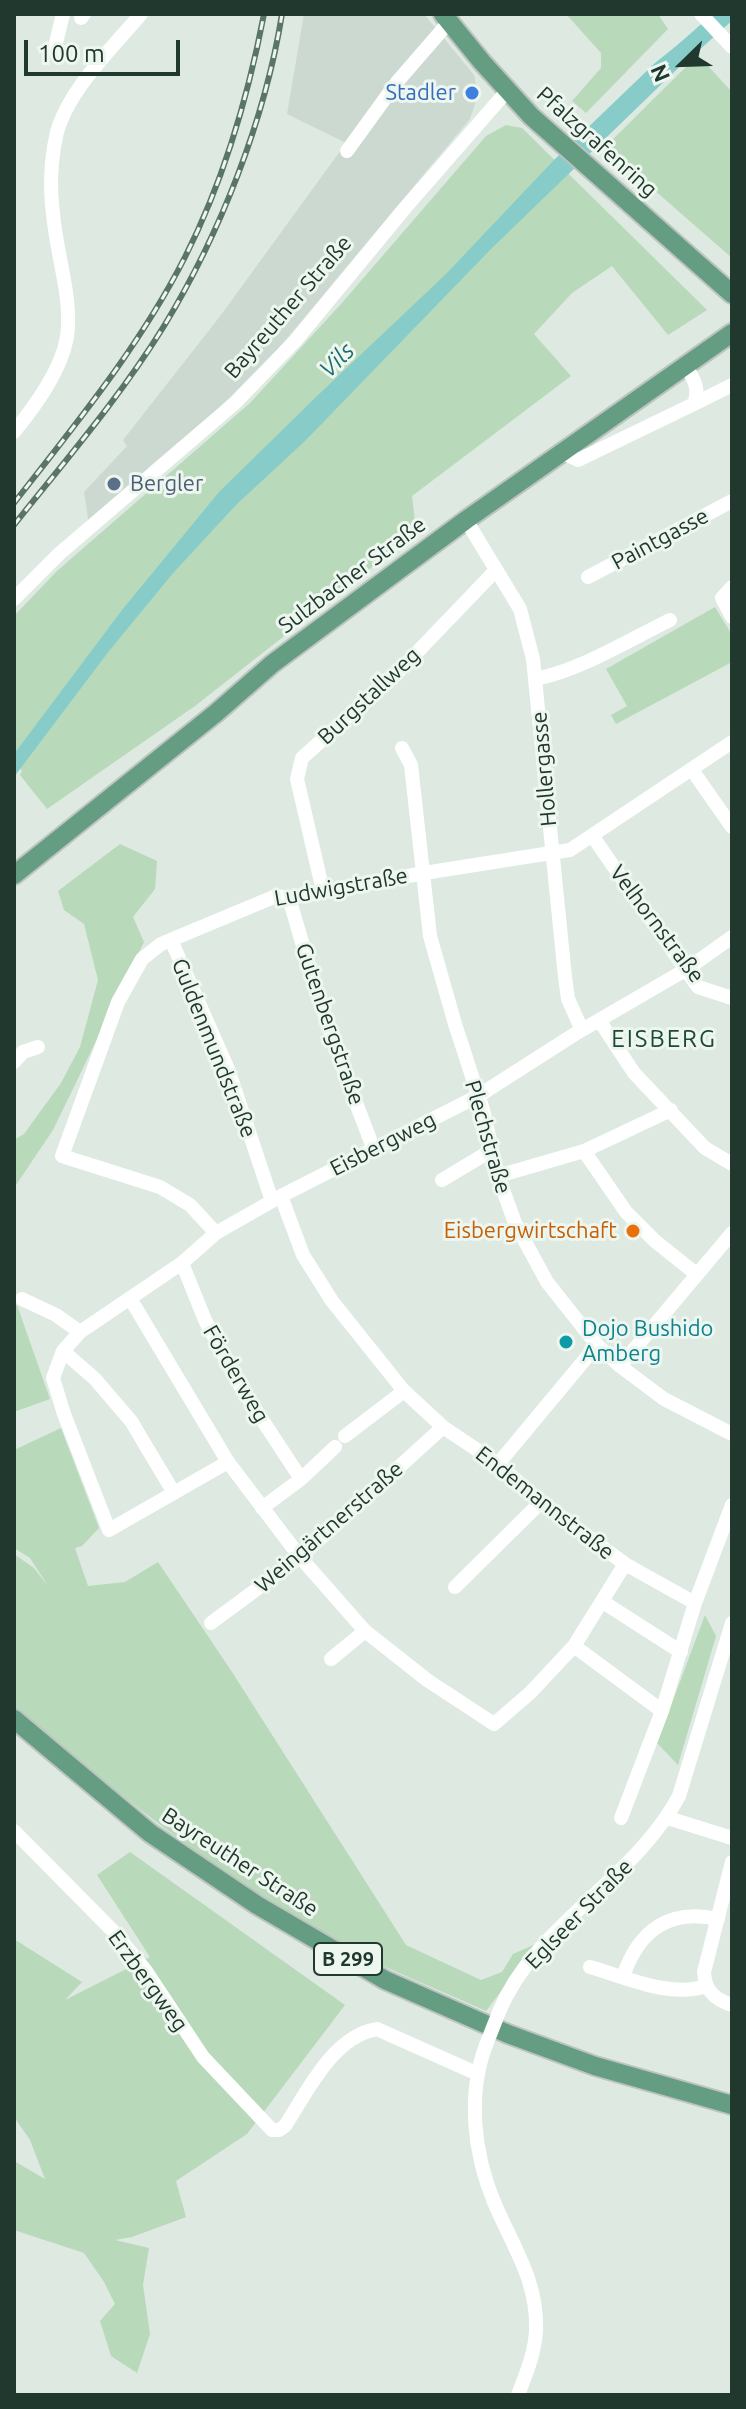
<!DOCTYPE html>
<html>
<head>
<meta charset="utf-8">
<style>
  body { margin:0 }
  #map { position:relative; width:746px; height:2409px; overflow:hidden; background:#dee9e2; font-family:Ubuntu,sans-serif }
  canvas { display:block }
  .frame { position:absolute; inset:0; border:16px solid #20382d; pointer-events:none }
  .north { position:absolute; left:642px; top:24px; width:80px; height:80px; -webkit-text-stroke:6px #eef6f0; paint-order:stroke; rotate:247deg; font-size:22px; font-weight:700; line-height:32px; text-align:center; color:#20382d }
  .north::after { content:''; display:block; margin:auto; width:28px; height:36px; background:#20382d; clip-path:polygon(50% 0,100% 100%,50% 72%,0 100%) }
  .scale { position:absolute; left:24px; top:40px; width:156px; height:36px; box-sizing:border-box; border:4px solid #20382d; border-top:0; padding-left:10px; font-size:24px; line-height:28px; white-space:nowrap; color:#20382d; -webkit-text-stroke:6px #eef6f0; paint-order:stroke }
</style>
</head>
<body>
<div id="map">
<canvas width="746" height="2409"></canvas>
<div class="frame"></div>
<div class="north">N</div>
<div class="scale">100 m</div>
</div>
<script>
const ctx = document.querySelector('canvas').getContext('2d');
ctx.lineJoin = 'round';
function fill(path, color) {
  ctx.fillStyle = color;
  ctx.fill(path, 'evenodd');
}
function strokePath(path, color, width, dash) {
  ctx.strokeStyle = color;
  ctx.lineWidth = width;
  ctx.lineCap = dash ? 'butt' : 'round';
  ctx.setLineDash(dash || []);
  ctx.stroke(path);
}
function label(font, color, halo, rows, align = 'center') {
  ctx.font = font + ' Ubuntu,sans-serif';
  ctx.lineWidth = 6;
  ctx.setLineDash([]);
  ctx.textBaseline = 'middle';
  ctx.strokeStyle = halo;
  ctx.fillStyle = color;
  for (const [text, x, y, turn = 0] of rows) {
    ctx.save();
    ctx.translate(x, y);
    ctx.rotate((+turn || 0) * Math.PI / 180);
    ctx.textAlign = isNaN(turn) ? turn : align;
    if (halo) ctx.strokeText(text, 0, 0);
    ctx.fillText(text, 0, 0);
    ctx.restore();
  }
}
fill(new Path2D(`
  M 304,14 L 424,14 L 474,75 L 478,95 L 470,119 L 278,349 L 217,410 L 148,468 L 150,472 L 89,525 L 84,492 L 127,446 L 123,440 L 221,315 L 346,143 L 287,114 Z`), '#ccd9d1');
fill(new Path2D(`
  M 566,14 L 658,14 L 668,29 L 586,113 L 572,101 L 601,68 L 601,53 Z
  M 698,55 L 732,92 L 732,258 L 605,147 Z
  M 506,125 L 522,128 L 707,310 L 668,335 L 612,266 L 572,293 L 534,334 L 571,376 L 412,496 L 415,522 L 412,524 L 418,531 L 195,706 L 47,809 L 20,775 L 22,771 L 14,761 L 14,616 L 57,571 L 250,403 L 341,304 L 486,136 Z
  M 715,607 L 732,635 L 732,662 L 616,724 L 611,715 L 627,706 L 606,669 Z
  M 120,844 L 157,861 L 155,889 L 133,917 L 144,942 L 53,1130 L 14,1188 L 14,1140 L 24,1134 L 61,1083 L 80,1047 L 98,980 L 84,924 L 64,910 L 58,891 Z
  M 17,1305 L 50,1399 L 14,1412 L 14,1306 Z
  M 61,1428 L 99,1528 L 82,1546 L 75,1548 L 88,1586 L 125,1582 L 158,1562 L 232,1672 L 406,1945 L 481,1980 L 502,1972 L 513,1954 L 538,1943 L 486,2011 C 447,1993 407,1978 369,1959 C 239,1892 125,1800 14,1707 L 14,1554 L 34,1568 L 48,1586 L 30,1558 L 14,1548 L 14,1450 Z
  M 705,1615 L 716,1636 L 678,1765 L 657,1743 Z
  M 130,1852 L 345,2005 L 247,2134 L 176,2181 L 186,2217 L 132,2237 L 115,2240 L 149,2248 L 143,2285 L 150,2334 L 137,2373 L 111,2356 L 100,2321 L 115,2304 L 104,2282 L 84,2253 L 14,2230 L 14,2161 L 45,2179 L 30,2140 L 14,2117 L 14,1939 L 82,1982 L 65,2000 L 150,1957 L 97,1875 Z`), '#b8daba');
fill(new Path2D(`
  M 691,34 L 701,46 L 492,248 L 305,441 L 236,505 L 174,572 L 109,651 L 14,777 L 14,754 L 122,610 L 219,492 L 317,396 L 446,274 L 553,161 L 655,63 Z`), '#88ccc9');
strokePath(new Path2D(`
  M 680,55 L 726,14`), '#88ccc9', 18);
const major = new Path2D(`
  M 443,14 L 482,62 L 531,116 L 732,294
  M 14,875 L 216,713 L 272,664 L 466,520 L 732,333
  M 14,1719 L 150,1833 L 257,1905 L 385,1980 L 508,2034 L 595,2066 L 732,2105`);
strokePath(major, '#bcc3c0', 22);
strokePath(new Path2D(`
  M 701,14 L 732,47
  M 81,18 L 84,14
  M 54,51 L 63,14
  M 347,151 L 397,82 L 449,22
  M 694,404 L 732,385
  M 14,432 C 35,406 61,371 67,337 C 71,309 64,280 59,253 C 51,211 47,174 57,132 C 69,89 113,47 141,14
  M 561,452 L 578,460 L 694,404 C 700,388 694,379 685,365
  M 466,520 L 520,609 L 533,659 L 565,977 L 568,999 L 582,1030
  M 588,577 L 732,501
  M 732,587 L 722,598 L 732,617
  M 14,599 L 59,554 L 235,403 L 296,340 L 405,208 L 507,91
  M 536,679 C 583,669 627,641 670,620
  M 402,748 L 411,765 L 430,936 L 455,1024 L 483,1110 L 498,1176 L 515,1223 L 547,1282 L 597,1345 L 620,1366 L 664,1399 L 732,1434
  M 692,770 L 732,827
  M 593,837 L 698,987 L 732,998
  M 323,891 L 297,779 L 302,758 L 401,669 L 496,570
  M 289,898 C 313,984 341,1067 374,1150
  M 171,940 L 228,1069 L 272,1201
  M 599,1020 L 634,1073 L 705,1148 L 732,1164
  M 14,1062 L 23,1052 L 38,1047
  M 584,1151 L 626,1212 L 655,1241 L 695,1273
  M 498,1176 L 584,1151 L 671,1110
  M 442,1180 L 492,1150
  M 281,1196 L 303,1255 L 332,1301 L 404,1391 L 443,1427 L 498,1464 L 541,1502 L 625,1564 L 695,1603
  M 216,1233 L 190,1205 L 160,1187 L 62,1156 L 118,1002 L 142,959 L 161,944 L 276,896 L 289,898 L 424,873 L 570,850 L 732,742
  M 182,1263 L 205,1320 L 240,1386 L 301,1479
  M 22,1299 L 56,1315 L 80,1332
  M 131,1300 L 228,1462 L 300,1557 L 365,1631 L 427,1680 L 494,1724 L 530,1693 L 574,1646 L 625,1564
  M 63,1351 L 95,1379 L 131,1421 L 174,1493
  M 620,1366 L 732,1233
  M 345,1436 L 404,1391
  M 228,1462 L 109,1530 L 64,1414 L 53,1378 L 63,1351 L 80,1332 L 182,1263 L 216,1233 L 281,1196 L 478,1096 L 575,1034 L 687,969 L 732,937
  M 498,1464 L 597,1345
  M 262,1508 L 301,1479 L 335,1447
  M 455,1587 L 541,1502
  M 603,1602 L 681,1652
  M 211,1623 L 300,1557 L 443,1427
  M 574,1646 L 662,1711
  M 331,1659 L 365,1631
  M 621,1818 L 662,1711 L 695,1603 L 732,1505
  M 668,1818 L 732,1838
  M 14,1831 L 114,1932 L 146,1971 L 203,2057 L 272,2130 L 279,2130 L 285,2126 C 307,2092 333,2036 377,2029 L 478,2074
  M 732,1862 L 704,1972 C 705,1991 715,2000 732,2005
  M 590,1967 C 628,1978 668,1998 707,1986
  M 623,1977 C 638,1931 669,1908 718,1919
  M 499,2012 C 533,1927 635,1879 679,1796 L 732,1623
  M 486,2045 C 467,2095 474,2154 494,2202 C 512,2245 538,2281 536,2330 C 535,2353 526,2374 518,2395`), '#fff', 14);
strokePath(major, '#649d82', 18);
const rail = new Path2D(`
  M 14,503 C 75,425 140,346 185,257 C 223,182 248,97 264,14
  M 14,525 C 65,461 121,396 164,326 C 220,234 265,120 282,14`);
strokePath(rail, '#5a7468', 6);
strokePath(rail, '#eef6f0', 3, [9]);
strokePath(new Path2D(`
  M 486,2045 L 499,2012`), '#fff', 14);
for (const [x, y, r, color] of [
  [472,93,8,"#3f7fe0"],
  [114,484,8,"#5c6f8a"],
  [633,1231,8,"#e8710a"],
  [566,1342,8,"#0f9aa8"]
]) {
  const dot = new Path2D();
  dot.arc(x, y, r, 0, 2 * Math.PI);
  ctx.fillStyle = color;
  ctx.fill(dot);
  strokePath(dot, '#eef6f0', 3);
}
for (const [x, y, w] of [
  [348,1959,68]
]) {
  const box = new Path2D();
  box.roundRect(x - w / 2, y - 16, w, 32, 6);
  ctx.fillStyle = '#eef6f0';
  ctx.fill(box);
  strokePath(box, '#20382d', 2);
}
label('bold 20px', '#20382d', null, [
  ["B 299",348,1959]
]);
label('22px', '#366cbe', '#eef6f0', [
  ["Stadler",456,93]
], 'right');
label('22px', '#20382d', '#eef6f0', [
  ["Pfalzgrafenring",597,142,42],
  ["Bayreuther Straße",288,307,-49],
  ["Paintgasse",660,539,-28],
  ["Sulzbacher Straße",352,575,-37],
  ["Burgstallweg",369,696,-43],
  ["Hollergasse",544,769,-95],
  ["Ludwigstraße",341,887,-10],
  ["Velhornstraße",657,924,53],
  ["Gutenbergstraße",330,1024,71],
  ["Guldenmundstraße",214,1048,68],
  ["Plechstraße",488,1137,74],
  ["Eisbergweg",383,1144,-27],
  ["Förderweg",236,1374,60],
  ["Endemannstraße",545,1503,38],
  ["Weingärtnerstraße",329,1527,-41],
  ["Bayreuther Straße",240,1862,33],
  ["Eglseer Straße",579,1914,-46],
  ["Erzbergweg",148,1981,54]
]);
label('22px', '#4e5e75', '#eef6f0', [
  ["Bergler",130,484]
], 'left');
label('22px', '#c56008', '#eef6f0', [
  ["Eisbergwirtschaft",617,1231]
], 'right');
label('22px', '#0d838f', '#eef6f0', [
  ["Dojo Bushido",582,1329],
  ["Amberg",582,1354]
], 'left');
label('italic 24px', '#1e706d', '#eef6f0', [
  ["Vils",337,360,-45]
]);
ctx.letterSpacing = '2px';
label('24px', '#1e4935', '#eef6f0', [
  ["EISBERG",664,1039]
]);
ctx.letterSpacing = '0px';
</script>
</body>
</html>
